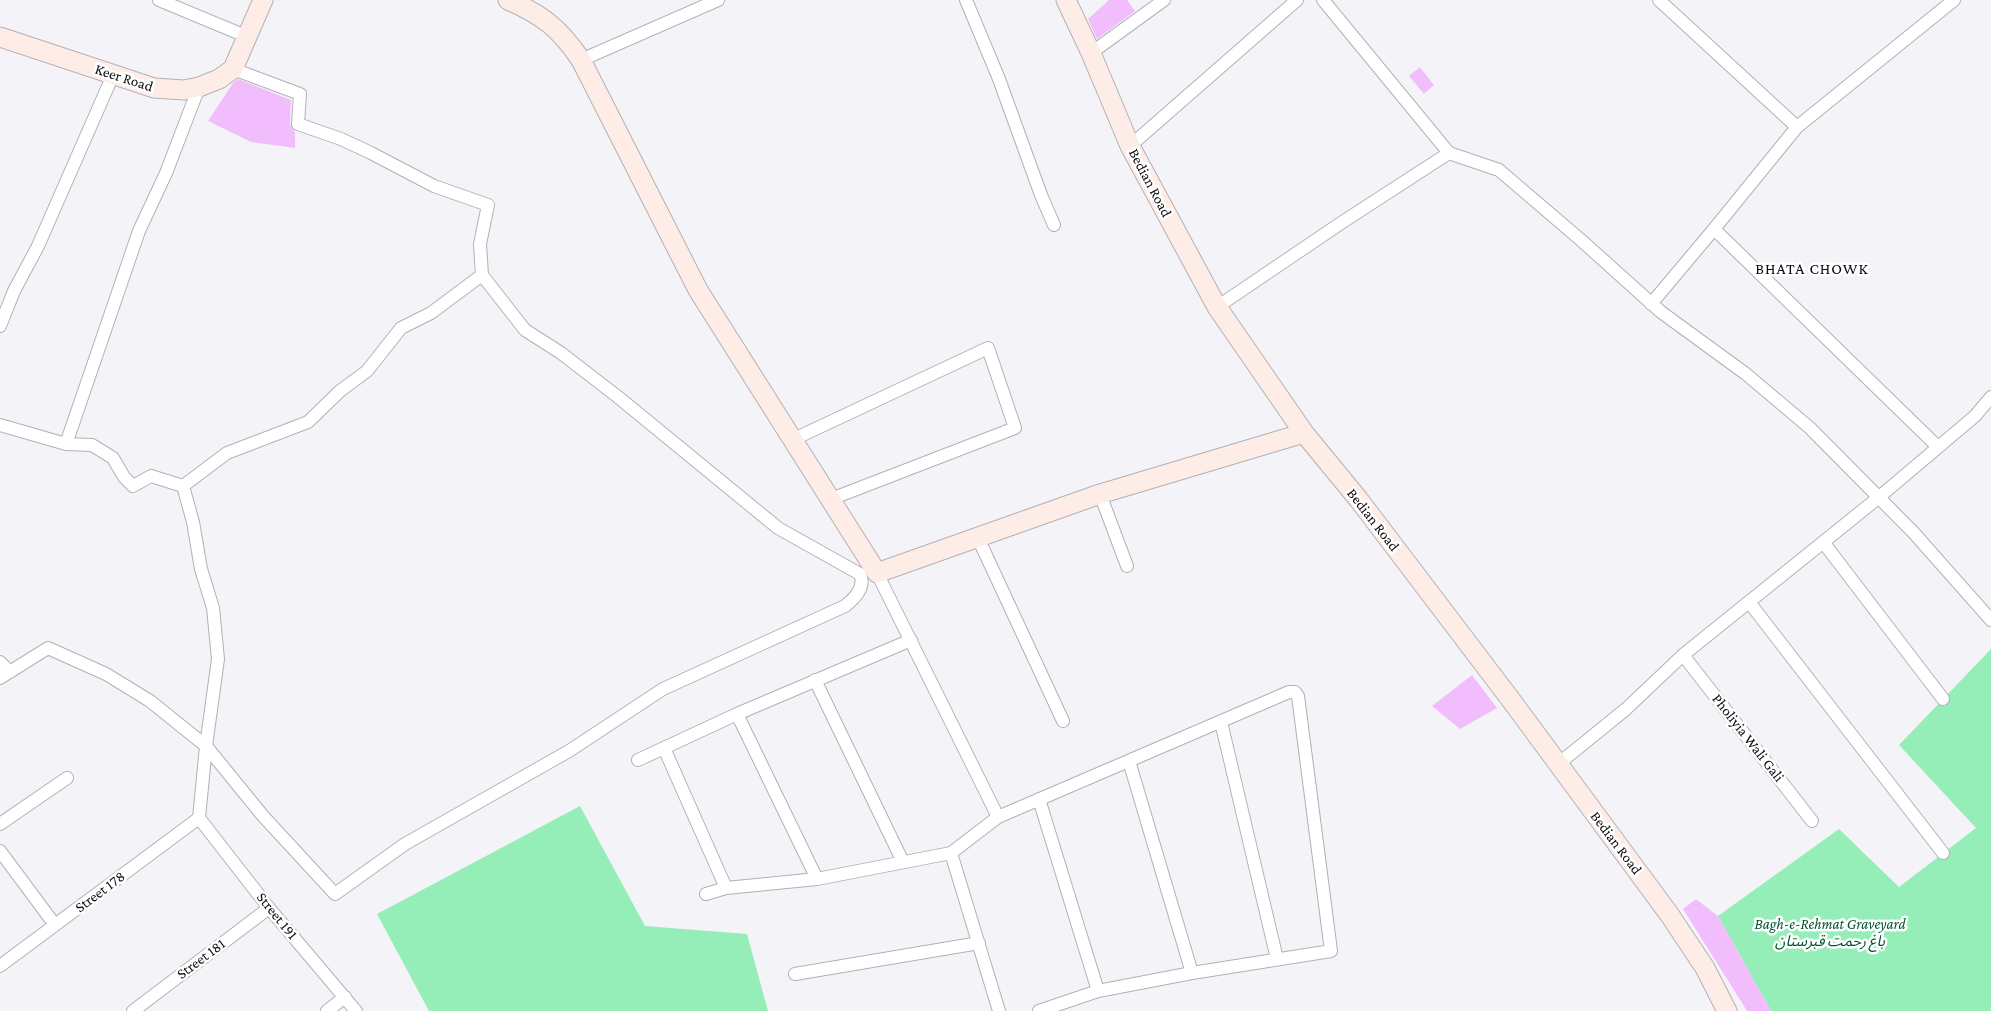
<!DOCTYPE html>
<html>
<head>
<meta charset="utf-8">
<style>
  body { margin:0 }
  canvas { display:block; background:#f4f4f8 }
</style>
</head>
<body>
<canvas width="1991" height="1011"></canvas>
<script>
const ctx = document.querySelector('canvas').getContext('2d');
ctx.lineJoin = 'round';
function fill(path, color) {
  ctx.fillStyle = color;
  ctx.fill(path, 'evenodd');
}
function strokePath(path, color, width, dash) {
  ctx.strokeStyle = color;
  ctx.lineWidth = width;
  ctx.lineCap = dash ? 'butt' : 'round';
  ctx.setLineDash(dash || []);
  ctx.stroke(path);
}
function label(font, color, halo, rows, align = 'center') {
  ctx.font = font + ' "Crimson Pro","Noto Sans Arabic",serif';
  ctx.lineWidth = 5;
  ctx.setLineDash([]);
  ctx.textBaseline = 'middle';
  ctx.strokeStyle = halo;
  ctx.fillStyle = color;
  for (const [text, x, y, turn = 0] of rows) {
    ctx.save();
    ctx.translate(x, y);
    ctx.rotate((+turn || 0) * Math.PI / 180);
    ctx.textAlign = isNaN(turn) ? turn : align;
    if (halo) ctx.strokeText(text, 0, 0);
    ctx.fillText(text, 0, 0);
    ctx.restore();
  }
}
fill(new Path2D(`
  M 1991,649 L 1991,1011 L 1771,1011 L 1718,916 L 1839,829 L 1899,887 L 1976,828 L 1899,745 Z
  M 580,806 L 645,926 L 747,934 L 768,1011 L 429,1011 L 377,914 Z`), '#95eeb8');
fill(new Path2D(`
  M 1109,0 L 1127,0 L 1135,11 L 1097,39 L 1088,19 Z
  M 1420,67 L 1434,85 L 1424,94 L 1409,76 Z
  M 238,79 L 291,100 L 290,123 L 292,129 L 295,132 L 295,148 L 251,142 L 208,121 L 233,83 Z
  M 1472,675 L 1497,708 L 1460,729 L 1432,706 Z
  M 1696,899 L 1718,916 L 1771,1011 L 1747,1011 L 1683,909 Z`), '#f2bdfc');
const street = new Path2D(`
  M 159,0 L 248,37
  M 966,0 L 999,79 L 1041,195 L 1054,225
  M 1659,0 L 1797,127
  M 1091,53 L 1164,0
  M 581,60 L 718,0
  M 1130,146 L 1297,0
  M 1449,153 L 1499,170 L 1582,241 L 1661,312 L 1746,374 L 1810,428 L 1913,532 L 1991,620
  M 1714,229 L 1797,127 L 1954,0
  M 1651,304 L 1714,229 L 1938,447
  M 1217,307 L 1341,223 L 1449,153 L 1323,0
  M 0,326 L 14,291 L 38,246 L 113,75
  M 0,425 L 66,444 L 92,445 L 113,458 L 124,477 L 133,486 L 151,476 L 183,486
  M 794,439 L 988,348 L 1015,428 L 831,499
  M 66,444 L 139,231 L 166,173 L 199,87
  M 183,486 L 227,453 L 308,422 L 340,391 L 367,371 L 401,328 L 431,313 L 482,275
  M 183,486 L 193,522 L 201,569 L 213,608 L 218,659 L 206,746 L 199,818
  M 1100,494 L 1127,566
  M 978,538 L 1063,721
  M 1823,542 L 1943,699
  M 877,573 L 998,817
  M 1749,602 L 1943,853
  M 1683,655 L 1812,821
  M 0,662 L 10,672
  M 0,678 L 48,648 L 106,674 L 150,701 L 206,746 L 263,816 L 335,894 L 405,844 L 569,751 L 663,689 L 845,606 C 854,599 866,587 860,574 L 778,528 L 618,397 L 561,353 L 525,330 L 482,275 L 480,244 L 488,205 L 434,186 L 371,153 L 341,139 L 298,124 L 300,94 L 233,69
  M 815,680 L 903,862
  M 737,714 L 817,879
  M 1221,722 L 1277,959
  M 664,748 L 726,888
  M 638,760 L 737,714 L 911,640
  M 1129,761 L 1192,973
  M 1557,765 L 1626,709 L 1683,655 L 1878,498 L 1975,416 L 1991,397
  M 1039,799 L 1098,991
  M 199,818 L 269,908 L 356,1011
  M 0,824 L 67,778
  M 0,851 L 55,925
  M 951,853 L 999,1011
  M 706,894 L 726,888 L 817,879 L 951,853 L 998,817 L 1289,692 L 1295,692 L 1298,696 L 1331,951 L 1192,973 L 1098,991 L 1039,1011
  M 0,966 L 199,818
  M 795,974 L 979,943
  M 133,1011 L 269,908
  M 327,1011 L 345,997`);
const secondary = new Path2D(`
  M 508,0 C 543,15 560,29 581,60 L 698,290 L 877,573 L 1100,494 L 1304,433
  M 1066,0 L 1091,53 L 1130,146 L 1217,307 L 1304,433 L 1359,500 L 1511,700 L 1669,914 L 1705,968 L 1727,1011
  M 0,37 L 154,88 L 184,90 L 199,87 L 219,79 L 233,69 L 263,0`);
strokePath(street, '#b1b1b6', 14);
strokePath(secondary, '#b1b1b6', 21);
strokePath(street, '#fff', 12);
strokePath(secondary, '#feede7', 19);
label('15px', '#0e0e10', '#fff', [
  ["Keer Road",124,78,18],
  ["Bedian Road",1150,183,62],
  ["Bedian Road",1373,520,52],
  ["Pholiyia Wali Gali",1748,738,52],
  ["Bedian Road",1616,843,53],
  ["Street 178",100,892,-37],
  ["Street 191",277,916,51],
  ["Street 181",201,959,-37]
]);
label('italic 15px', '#025631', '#fff', [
  ["Bagh-e-Rehmat Graveyard",1830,924],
  ["باغ رحمت قبرستان",1830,941]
]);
ctx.letterSpacing = '1px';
label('16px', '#0e0e10', '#fff', [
  ["BHATA CHOWK",1812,269]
]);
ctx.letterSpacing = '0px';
</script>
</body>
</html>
